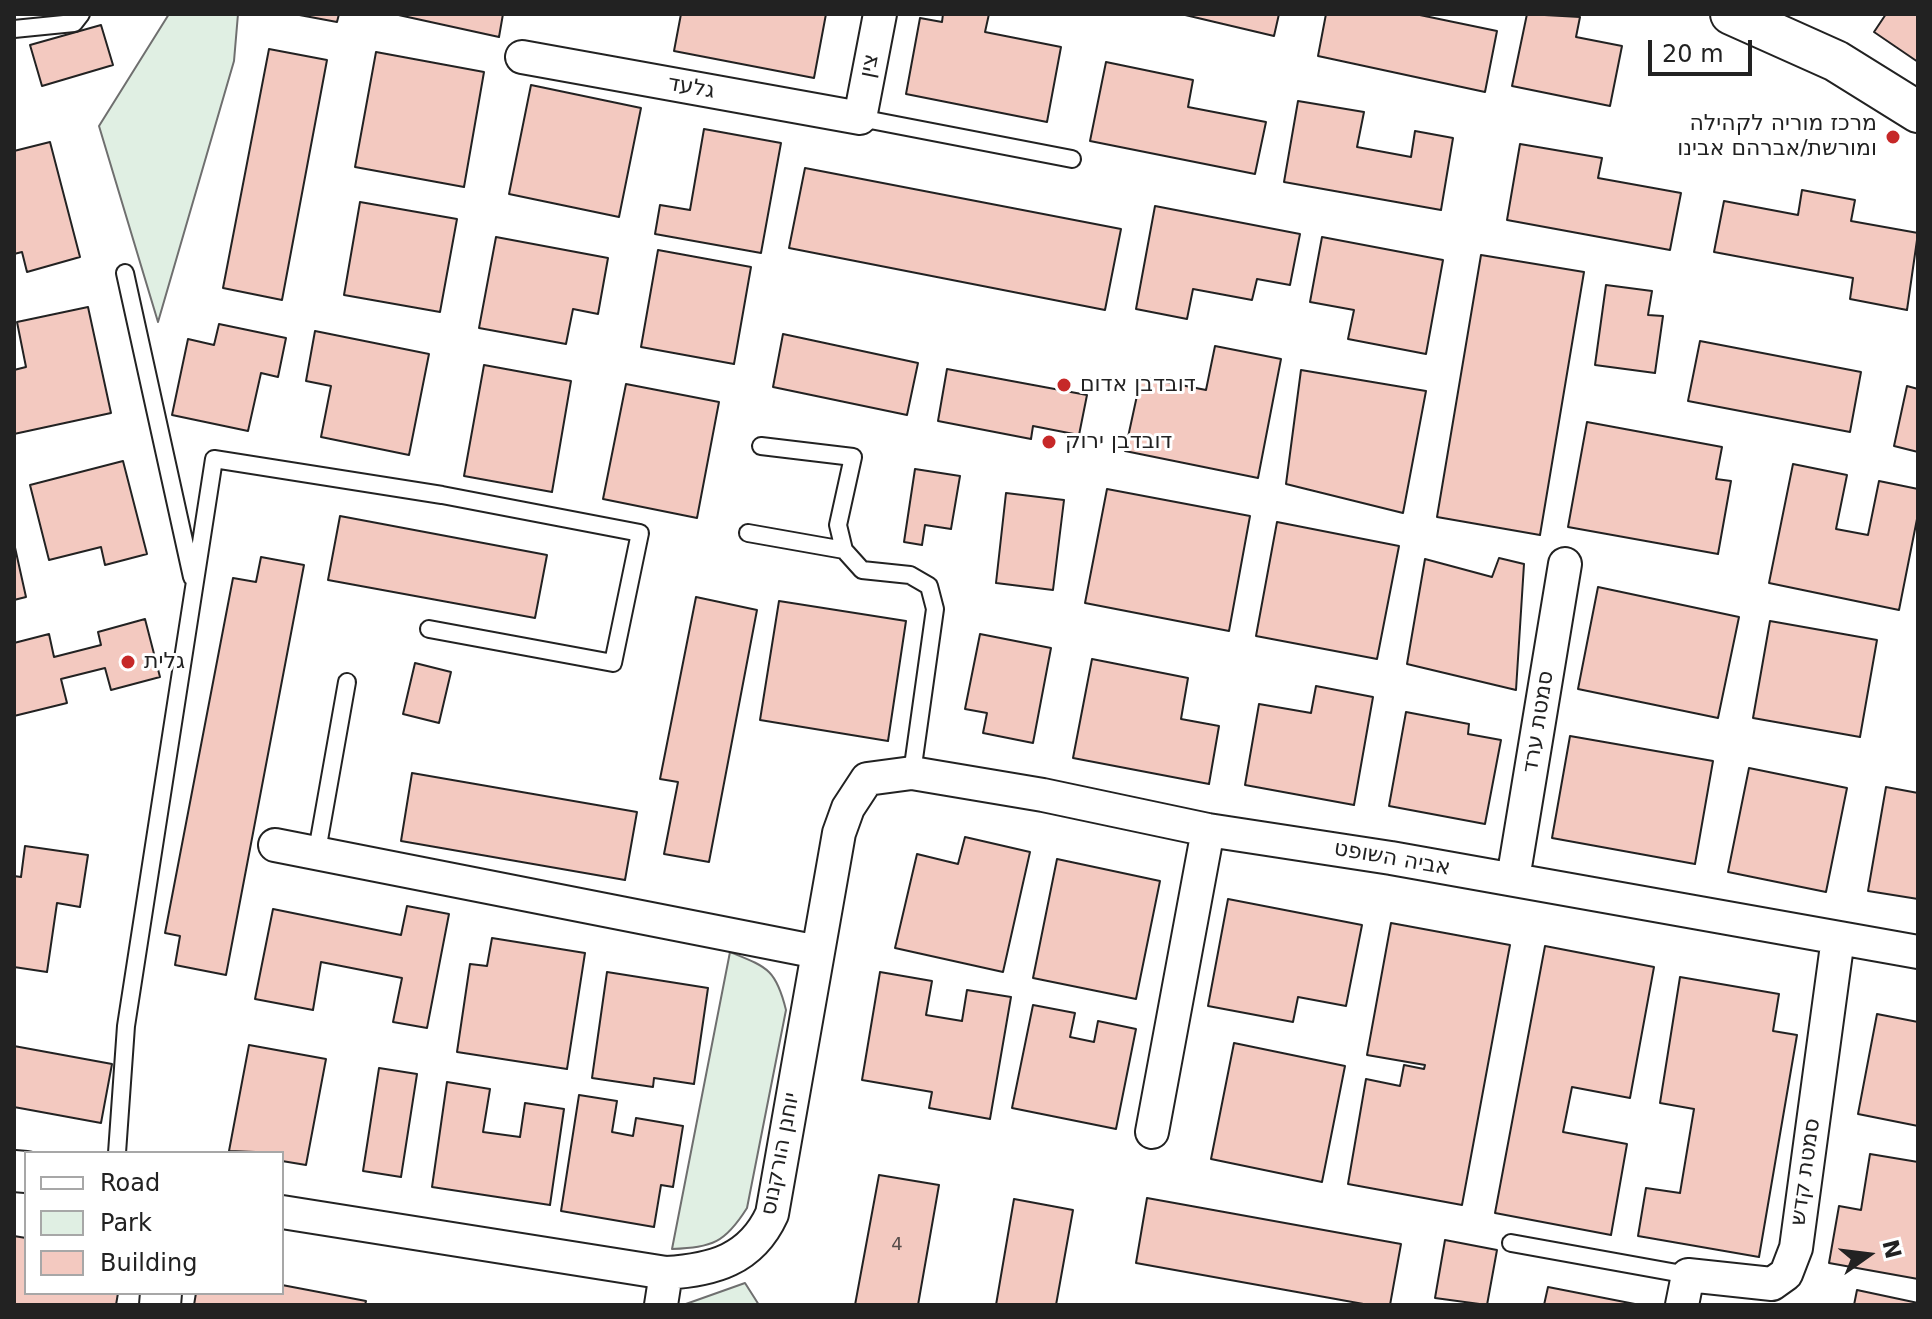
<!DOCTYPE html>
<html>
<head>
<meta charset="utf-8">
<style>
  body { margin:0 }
  #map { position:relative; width:1932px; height:1319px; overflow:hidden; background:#fff; font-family:"DejaVu Sans",sans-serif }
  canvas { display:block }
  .frame { position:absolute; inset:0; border:16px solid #222; pointer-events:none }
  .legend { position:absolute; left:24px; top:1151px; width:260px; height:144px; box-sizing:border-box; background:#fff; border:2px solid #a7a7a7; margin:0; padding:10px 14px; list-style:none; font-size:24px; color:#222 }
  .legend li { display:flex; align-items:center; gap:16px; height:40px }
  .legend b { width:40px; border:2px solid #a7a7a7 }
  .north { position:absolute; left:1828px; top:1215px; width:80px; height:80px; -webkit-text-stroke:6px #fff; paint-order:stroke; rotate:76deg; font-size:22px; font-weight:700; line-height:32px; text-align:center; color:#222 }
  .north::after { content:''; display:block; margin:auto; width:28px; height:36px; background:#222; clip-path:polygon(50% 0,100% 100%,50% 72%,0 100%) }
  .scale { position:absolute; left:1648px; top:40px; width:104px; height:36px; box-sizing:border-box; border:4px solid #222; border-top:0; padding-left:10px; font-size:24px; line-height:28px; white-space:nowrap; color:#222; -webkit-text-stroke:6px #fff; paint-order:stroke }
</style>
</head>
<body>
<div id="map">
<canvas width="1932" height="1319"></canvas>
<div class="frame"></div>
<ul class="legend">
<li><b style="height:10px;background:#fff"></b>Road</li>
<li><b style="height:22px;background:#e0efe3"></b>Park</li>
<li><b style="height:22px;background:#f3c9c0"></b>Building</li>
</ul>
<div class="north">N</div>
<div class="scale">20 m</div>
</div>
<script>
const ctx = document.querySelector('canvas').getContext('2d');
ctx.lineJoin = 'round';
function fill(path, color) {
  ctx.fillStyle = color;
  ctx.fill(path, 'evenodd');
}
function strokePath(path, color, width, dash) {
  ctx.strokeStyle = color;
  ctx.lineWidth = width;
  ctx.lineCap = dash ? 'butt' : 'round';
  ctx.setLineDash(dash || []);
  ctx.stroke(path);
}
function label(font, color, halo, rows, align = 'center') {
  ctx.font = font + ' "DejaVu Sans",Heebo,sans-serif';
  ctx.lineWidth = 6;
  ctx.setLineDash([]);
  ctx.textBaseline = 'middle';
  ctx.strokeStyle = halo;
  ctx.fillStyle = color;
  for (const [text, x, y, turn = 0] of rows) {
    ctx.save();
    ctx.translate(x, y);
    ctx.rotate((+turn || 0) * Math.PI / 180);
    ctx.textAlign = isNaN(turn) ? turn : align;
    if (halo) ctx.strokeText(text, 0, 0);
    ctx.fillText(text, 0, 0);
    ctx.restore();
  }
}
const green = new Path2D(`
  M 169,14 L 238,14 L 234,61 L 158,322 L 99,126 Z
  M 730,952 C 767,967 776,969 786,1010 L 747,1208 C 725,1243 713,1247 672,1249 Z
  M 745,1283 L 759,1305 L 683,1305 Z`);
fill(green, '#e0efe3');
strokePath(green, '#6f6f6f', 2);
const building = new Path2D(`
  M 294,14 L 339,14 L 337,22 Z
  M 394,14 L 503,14 L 499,37 Z
  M 681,14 L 826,14 L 814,78 L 674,51 Z
  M 943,14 L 989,14 L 985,32 L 1061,47 L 1047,122 L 906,94 L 920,18 L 942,22 Z
  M 1181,14 L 1279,14 L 1274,36 Z
  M 1326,14 L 1415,14 L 1497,31 L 1485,92 L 1318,56 Z
  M 1527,14 L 1580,17 L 1576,37 L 1622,46 L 1610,106 L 1512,86 Z
  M 1886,14 L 1918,14 L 1918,62 L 1874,32 Z
  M 101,25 L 113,65 L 42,86 L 30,45 Z
  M 269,49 L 327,60 L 282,300 L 223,288 Z
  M 376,52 L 484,72 L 464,187 L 355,167 Z
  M 1106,62 L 1193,80 L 1188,107 L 1266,122 L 1255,174 L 1090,141 Z
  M 531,85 L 641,108 L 619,217 L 509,194 Z
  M 1298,101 L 1364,112 L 1357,147 L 1411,157 L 1415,131 L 1453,138 L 1441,210 L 1284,182 Z
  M 704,129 L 781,143 L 761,253 L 655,234 L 660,205 L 690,210 Z
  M 50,142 L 80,257 L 27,272 L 22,252 L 14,254 L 14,151 Z
  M 1520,144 L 1602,158 L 1598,178 L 1681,193 L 1670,250 L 1507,220 Z
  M 805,168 L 1121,229 L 1105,310 L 789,248 Z
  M 1802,190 L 1855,200 L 1851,221 L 1918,233 L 1907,310 L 1850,299 L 1853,278 L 1714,252 L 1724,201 L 1798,215 Z
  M 360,202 L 457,219 L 440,312 L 344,295 Z
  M 1155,206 L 1300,234 L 1290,285 L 1257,279 L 1252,300 L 1193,289 L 1187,319 L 1136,309 Z
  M 496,237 L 608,258 L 598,314 L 573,309 L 566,344 L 479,328 Z
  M 1322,237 L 1443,260 L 1426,354 L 1348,339 L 1354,310 L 1310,302 Z
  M 658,250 L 751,267 L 734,364 L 641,347 Z
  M 1481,255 L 1584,272 L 1540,535 L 1437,517 Z
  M 1606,285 L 1652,291 L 1648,315 L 1663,316 L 1655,373 L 1595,365 Z
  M 88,307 L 111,413 L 14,434 L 14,370 L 26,367 L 17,322 Z
  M 219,324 L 286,338 L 278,377 L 261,373 L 248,431 L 172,415 L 188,339 L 214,345 Z
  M 315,331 L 429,354 L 409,455 L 321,437 L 331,386 L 306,381 Z
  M 783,334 L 918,363 L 907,415 L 773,387 Z
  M 1700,341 L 1861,372 L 1850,432 L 1688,401 Z
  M 1215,346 L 1281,359 L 1258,478 L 1125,451 L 1141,377 L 1206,390 Z
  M 484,365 L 571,381 L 552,492 L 464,476 Z
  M 947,369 L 1087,395 L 1079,435 L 1033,426 L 1031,439 L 938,421 Z
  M 1301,370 L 1426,391 L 1403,513 L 1286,484 Z
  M 626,384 L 719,402 L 697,518 L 603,499 Z
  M 1907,386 L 1918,389 L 1918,452 L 1894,446 Z
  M 1587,422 L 1722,447 L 1716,479 L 1731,481 L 1718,554 L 1568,527 Z
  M 123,461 L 147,554 L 105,565 L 101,547 L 49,560 L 30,485 Z
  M 1793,464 L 1847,475 L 1836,529 L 1868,535 L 1879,481 L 1918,489 L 1918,514 L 1899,610 L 1769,583 Z
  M 915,469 L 960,476 L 951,529 L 925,525 L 922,545 L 904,542 Z
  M 1107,489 L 1250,516 L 1229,631 L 1085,603 Z
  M 1006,493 L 1064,500 L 1053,590 L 996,583 Z
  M 340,516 L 547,555 L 535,618 L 328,580 Z
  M 1277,522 L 1399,546 L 1377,659 L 1256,636 Z
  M 14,543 L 26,597 L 14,600 Z
  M 261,557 L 304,565 L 226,975 L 175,965 L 180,936 L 165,933 L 233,578 L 256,582 Z
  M 1499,558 L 1524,564 L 1516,690 L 1407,664 L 1425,559 L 1492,577 Z
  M 1598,587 L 1739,617 L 1718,718 L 1578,689 Z
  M 696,597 L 757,610 L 709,862 L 664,854 L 678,782 L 660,779 Z
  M 779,601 L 906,621 L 888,741 L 760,720 Z
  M 145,619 L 160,677 L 111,690 L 105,668 L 61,679 L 67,703 L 14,716 L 14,643 L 49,634 L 54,657 L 101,645 L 98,632 Z
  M 1770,621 L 1877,640 L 1860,737 L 1753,718 Z
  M 980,634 L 1051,648 L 1033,743 L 983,733 L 987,713 L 965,709 Z
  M 1092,659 L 1188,678 L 1181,719 L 1219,726 L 1209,784 L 1073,758 Z
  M 415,663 L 451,672 L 439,723 L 403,714 Z
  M 1316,686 L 1373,697 L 1354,805 L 1245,785 L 1259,704 L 1311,713 Z
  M 1406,712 L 1469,724 L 1468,734 L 1501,740 L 1485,824 L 1389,806 Z
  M 1570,736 L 1713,761 L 1695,864 L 1552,838 Z
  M 1749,768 L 1847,788 L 1826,892 L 1728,872 Z
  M 412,773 L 637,812 L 625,880 L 401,841 Z
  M 1886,787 L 1918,793 L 1918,899 L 1868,891 Z
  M 965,837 L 1030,852 L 1003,972 L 895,948 L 917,854 L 958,864 Z
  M 25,846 L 88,855 L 80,907 L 57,903 L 47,972 L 14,967 L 14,876 L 21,877 Z
  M 1057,859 L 1160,881 L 1136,999 L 1033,978 Z
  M 1228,899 L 1362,925 L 1346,1006 L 1298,997 L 1293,1022 L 1208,1006 Z
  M 407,906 L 449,914 L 427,1028 L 393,1022 L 402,978 L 321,962 L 313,1010 L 255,999 L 273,909 L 401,935 Z
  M 1391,923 L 1510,945 L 1462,1205 L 1348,1184 L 1366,1079 L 1400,1086 L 1404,1065 L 1424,1069 L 1425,1065 L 1367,1055 Z
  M 492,938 L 585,953 L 567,1069 L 457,1052 L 470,964 L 487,966 Z
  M 1545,946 L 1654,967 L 1630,1098 L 1572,1087 L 1563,1132 L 1627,1144 L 1611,1235 L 1495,1213 Z
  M 607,972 L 708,988 L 694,1084 L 654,1078 L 653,1087 L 592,1078 Z
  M 880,972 L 932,981 L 926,1015 L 962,1021 L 967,990 L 1011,997 L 990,1119 L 929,1108 L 932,1092 L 862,1080 Z
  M 1680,977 L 1779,994 L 1773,1031 L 1797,1035 L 1759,1257 L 1638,1236 L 1646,1188 L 1680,1193 L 1694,1109 L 1660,1103 Z
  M 1033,1005 L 1075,1013 L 1070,1037 L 1094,1042 L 1098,1021 L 1136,1029 L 1116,1129 L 1012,1108 Z
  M 1877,1014 L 1918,1022 L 1918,1126 L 1858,1114 Z
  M 1234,1043 L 1345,1066 L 1322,1182 L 1211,1159 Z
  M 249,1045 L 326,1059 L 306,1165 L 282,1161 L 282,1153 L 229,1151 Z
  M 14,1046 L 112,1064 L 101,1123 L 14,1107 Z
  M 379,1068 L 417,1074 L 401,1177 L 363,1171 Z
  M 447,1082 L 490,1089 L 483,1132 L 520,1137 L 525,1103 L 564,1109 L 550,1205 L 432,1187 Z
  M 579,1095 L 617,1101 L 612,1132 L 633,1136 L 636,1118 L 683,1126 L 673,1187 L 661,1185 L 654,1227 L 561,1211 Z
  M 1870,1154 L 1918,1162 L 1918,1279 L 1829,1263 L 1839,1206 L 1861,1210 Z
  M 879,1175 L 939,1185 L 918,1305 L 855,1305 Z
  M 1147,1198 L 1401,1244 L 1390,1305 L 1369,1305 L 1136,1263 Z
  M 1014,1199 L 1073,1210 L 1056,1305 L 996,1305 Z
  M 14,1236 L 26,1238 L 26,1293 L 118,1293 L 116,1305 L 14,1305 Z
  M 1445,1240 L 1497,1250 L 1487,1305 L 1435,1298 Z
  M 282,1285 L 366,1301 L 365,1305 L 194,1305 L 196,1293 L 282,1293 Z
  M 1548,1287 L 1640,1305 L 1544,1305 Z
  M 1857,1290 L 1918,1303 L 1918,1305 L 1854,1305 Z`);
fill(building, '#f3c9c0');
strokePath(building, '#222', 2);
const service = new Path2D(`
  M 14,29 L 74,23 L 81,14
  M 860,118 L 1072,159
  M 125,273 L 192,577
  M 761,446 L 853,457 L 838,525 L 844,550 L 862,570 L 910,575 L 929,586 L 935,609 L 912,773
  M 748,533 L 844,550
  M 317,851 L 347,682
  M 117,1153 L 126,1026 L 214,459 L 442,495 L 640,533 L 613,663 L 429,629
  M 1511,1243 L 1688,1275`);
const minor = new Path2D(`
  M 522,57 L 860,118 L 880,14
  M 275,845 L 818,952
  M 1513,879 L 1565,564
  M 1152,1132 L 1208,830
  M 282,1212 L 666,1273 C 713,1270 751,1260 772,1214 L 839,833 L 848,808 L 867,779 L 912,773 L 1043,795 L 1208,830 L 1391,858 L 1918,952
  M 661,1305 L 666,1273
  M 1682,1305 L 1688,1275 L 1772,1284 L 1786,1274 L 1796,1248 L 1838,938`);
const tertiary = new Path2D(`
  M 1731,14 L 1836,61 L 1918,112
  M 14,1171 L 26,1172
  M 160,1305 L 161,1293`);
strokePath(service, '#222', 20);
strokePath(minor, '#222', 36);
strokePath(tertiary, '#222', 44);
strokePath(service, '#fff', 16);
strokePath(minor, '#fff', 32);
strokePath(tertiary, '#fff', 40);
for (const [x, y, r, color] of [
  [1893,137,8,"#c62828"],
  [1064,385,8,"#c62828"],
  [1049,442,8,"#c62828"],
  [128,662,8,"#c62828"]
]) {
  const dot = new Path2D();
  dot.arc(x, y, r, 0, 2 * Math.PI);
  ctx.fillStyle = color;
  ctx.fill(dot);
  strokePath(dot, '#fff', 3);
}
label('18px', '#564c4a', null, [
  ["4",897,1245]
]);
label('22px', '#222', '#fff', [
  ["צין",870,66,-79],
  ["גלעד",691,88,10],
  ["סמטת ערד",1539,722,-81],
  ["אביה השופט",1392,859,10],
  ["יוחנן הורקנוס",781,1154,-79],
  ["סמטת קדש",1806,1172,-82]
]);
label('22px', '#222', '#fff', [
  ["מרכז מוריה לקהילה",1877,124,"right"],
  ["ומורשת/אברהם אבינו",1877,149,"right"],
  ["דובדבן אדום",1080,385],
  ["דובדבן ירוק",1065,442],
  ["גלית",144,662]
], 'left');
</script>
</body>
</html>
